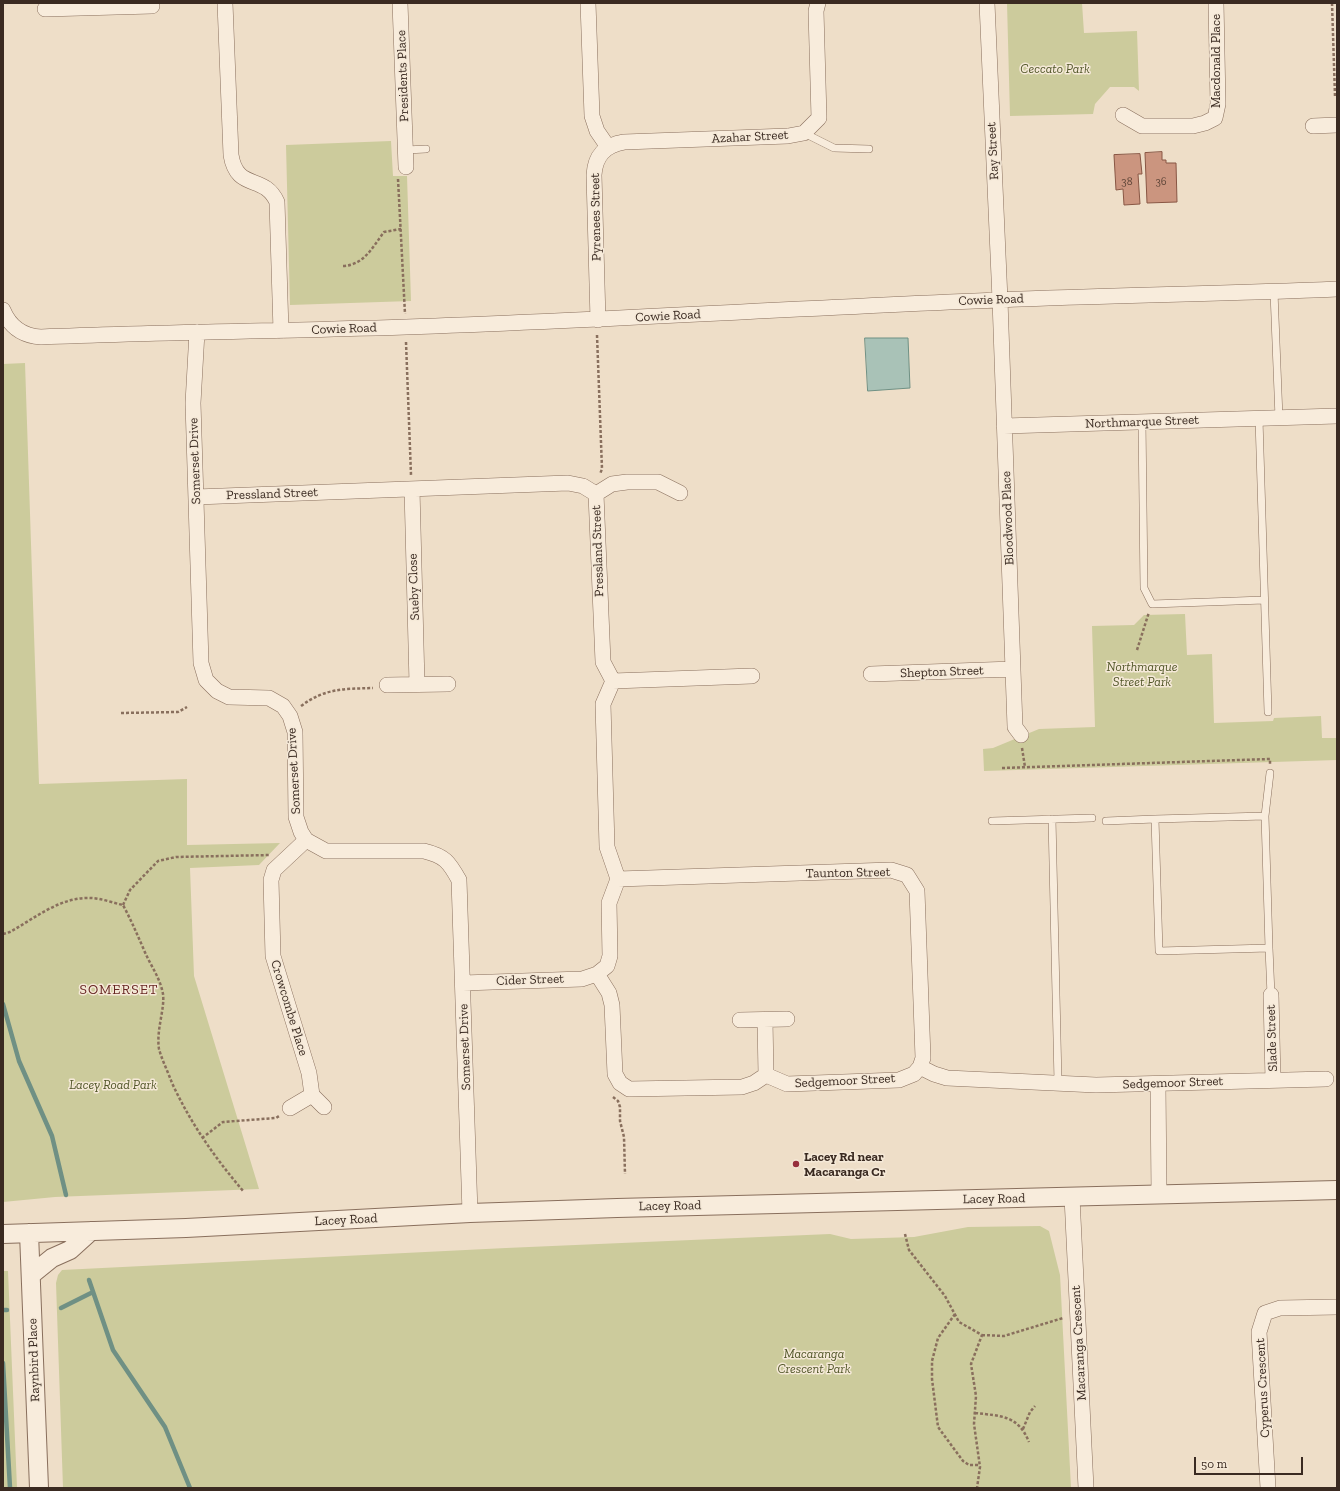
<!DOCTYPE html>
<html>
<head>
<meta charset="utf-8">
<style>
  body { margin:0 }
  #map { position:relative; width:1340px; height:1491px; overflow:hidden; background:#eedec8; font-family:"Zilla Slab",serif }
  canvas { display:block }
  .frame { position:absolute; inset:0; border:4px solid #3a2a21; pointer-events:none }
  .scale { position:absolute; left:1194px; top:1457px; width:109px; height:18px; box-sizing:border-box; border:2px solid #3a2a21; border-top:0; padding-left:5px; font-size:12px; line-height:14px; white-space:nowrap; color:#3a2a21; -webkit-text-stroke:3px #f5e9d8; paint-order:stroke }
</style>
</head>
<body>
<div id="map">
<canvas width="1340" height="1491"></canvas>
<div class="frame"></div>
<div class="scale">50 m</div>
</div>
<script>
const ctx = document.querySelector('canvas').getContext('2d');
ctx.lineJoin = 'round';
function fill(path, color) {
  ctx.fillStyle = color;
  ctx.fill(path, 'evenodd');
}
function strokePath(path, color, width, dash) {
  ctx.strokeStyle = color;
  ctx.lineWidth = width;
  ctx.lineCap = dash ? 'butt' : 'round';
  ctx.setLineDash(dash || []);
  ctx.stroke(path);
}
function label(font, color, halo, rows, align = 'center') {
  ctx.font = font + ' "Zilla Slab",serif';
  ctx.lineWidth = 3;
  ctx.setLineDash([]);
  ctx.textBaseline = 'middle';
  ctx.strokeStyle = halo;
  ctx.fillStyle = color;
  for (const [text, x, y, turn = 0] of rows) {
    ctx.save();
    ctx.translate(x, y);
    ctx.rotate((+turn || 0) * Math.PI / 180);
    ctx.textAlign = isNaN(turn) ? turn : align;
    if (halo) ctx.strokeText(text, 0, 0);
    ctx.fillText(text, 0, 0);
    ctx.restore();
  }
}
fill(new Path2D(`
  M 1007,3 L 1082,3 L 1084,33 L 1137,31 L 1139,91 L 1134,87 L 1110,87 L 1095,104 L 1093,114 L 1010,116 Z
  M 391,141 L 393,176 L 407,176 L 411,301 L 290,305 L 286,145 Z
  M 25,363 L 39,784 L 187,779 L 187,845 L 280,843 L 259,865 L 190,868 L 194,976 L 259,1189 L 55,1197 L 3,1202 L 3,364 Z
  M 1185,614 L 1187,655 L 1212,654 L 1214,723 L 1273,721 L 1274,718 L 1321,716 L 1322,738 L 1337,738 L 1337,760 L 984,771 L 983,749 L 993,748 L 1039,729 L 1095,727 L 1092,626 L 1134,625 L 1144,615 Z
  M 1040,1226 L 1049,1231 L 1060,1275 L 1071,1488 L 63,1488 L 56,1283 L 58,1275 L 62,1270 L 506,1248 L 830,1234 L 851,1239 L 914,1237 L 968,1227 Z
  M 3,1271 L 8,1271 L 17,1488 L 3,1488 Z`), '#cccb9c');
const water = new Path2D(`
  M 865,338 L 908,338 L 910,388 L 868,391 Z`);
fill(water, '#a9c2b7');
strokePath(water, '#6f9084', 1);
strokePath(new Path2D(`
  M 3,1004 L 19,1061 L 52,1136 L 66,1195
  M 89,1280 L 113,1350 L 165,1427 L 190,1488
  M 61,1308 L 93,1292
  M 3,1310 L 7,1310
  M 3,1363 L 10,1488`), '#6f9084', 4.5);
const building = new Path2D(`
  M 1162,152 L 1162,160 L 1166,160 L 1166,163 L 1176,163 L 1177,202 L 1147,203 L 1145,153 Z
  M 1140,154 L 1142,174 L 1138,174 L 1140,204 L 1124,205 L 1123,189 L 1116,190 L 1114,155 Z`);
fill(building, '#cb957f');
strokePath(building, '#885644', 1);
const service = new Path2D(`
  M 804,133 L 834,148 L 869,149
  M 406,150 L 426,149
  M 1274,292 L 1279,418
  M 1259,419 L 1268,712
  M 1142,422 L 1144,588 L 1152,604 L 1264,600
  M 1265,816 L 1270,773
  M 1052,819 L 1058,1082
  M 1155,819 L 1265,816 L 1269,948
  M 992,821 L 1092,818
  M 1106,821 L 1155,819 L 1159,951 L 1269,948 L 1271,995`);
const minor = new Path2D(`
  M 225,3 L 231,155 C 237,192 264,173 277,202 L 281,331
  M 400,3 L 406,167
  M 588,3 L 592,116 L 597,131 L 608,147
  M 987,3 L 1000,300 L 1015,727 L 1021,735
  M 45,9 L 152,6
  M 1123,115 L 1142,126 L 1193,126 L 1205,123 L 1215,118 L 1218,104 L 1216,3
  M 1313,126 L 1337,125
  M 3,310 C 10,327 22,336 41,337 C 163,332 284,331 406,327 C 604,320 801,308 998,300 C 1111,295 1224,294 1337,289
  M 598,320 L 594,175 C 595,156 605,145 624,142 L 788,136 L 804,133 L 819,118 L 816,11 L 818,3
  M 197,332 L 193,403 L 201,663 L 206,680 L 217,691 L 229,697 L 269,698 L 283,706 L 290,716 L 295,732 L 296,817 L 301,832 L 306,840 L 326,851 L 424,851 C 445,856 449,862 459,880 L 470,1213
  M 1004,426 L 1337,416
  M 412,489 L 417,684
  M 596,494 L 612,484 L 627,482 L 658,482 L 680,493
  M 196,497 L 568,483 L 583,486 L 596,494 L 603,662 L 613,681 L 603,704 L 607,847 L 618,879 L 609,903 L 610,956 L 607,966 L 597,974 L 582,979 L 463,983
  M 871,674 L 1013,669
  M 613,681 L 752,676
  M 387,685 L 448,684
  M 306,840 L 274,870 L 271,880 L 273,956 L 309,1073 L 312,1095
  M 618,879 L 891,870 L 907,875 L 917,891 L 923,1058 L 920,1067
  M 597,974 L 609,993 L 612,1005 L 615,1074 L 620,1083 L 629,1089 L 742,1087 L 754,1083 L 766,1075 L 787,1084 L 899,1080 L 914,1074 L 920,1067 L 934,1074 L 947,1078 L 1096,1085 L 1326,1079
  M 1271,995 L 1273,1080
  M 740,1020 L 787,1019
  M 765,1020 L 766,1075
  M 1158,1084 L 1159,1194
  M 290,1108 L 312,1095 L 324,1107
  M 1072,1197 L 1086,1488
  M 1268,1488 L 1259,1332 L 1265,1313 L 1280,1308 L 1337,1307`);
const tertiary = new Path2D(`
  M 29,1233 L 39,1488
  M 3,1234 L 186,1228 L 470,1213 L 617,1208 L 1337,1190
  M 31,1275 L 52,1258 L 70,1250 L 91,1231`);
strokePath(service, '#896f5d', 8);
strokePath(minor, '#896f5d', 16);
strokePath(tertiary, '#896f5d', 20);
strokePath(new Path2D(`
  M 1332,3 L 1335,96 L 1337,96
  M 398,179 L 405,314
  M 343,266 C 364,265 372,248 384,232 L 401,229
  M 597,335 L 602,469 L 600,474
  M 406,342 L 411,475
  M 1137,650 L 1149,612
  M 301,706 C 325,688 344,689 373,688
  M 121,713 L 178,712 L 187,707
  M 1022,748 L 1025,767
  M 1002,768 L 1270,759 L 1270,764
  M 123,905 L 130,890 L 158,861 L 176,857 L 270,855
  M 3,934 L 10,932 C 35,918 60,897 90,898 C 101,898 113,903 123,905 C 131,920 137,934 144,950 C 150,965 160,977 163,994 C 165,1009 156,1030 159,1049 C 162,1060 168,1072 172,1083 C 191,1124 215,1158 244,1192
  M 613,1097 L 618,1101 L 620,1107 L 620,1121 L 624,1137 L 625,1174
  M 202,1138 L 223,1122 L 276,1118 L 279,1116
  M 905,1234 L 909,1250 L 945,1296 L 959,1322 L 982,1335 L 971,1364 L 976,1396 L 974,1424 L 980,1467 L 977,1488
  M 955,1314 L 938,1338 L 932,1361 L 932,1379 L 938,1427 L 963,1461 L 969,1465 L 979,1465
  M 982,1335 L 1004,1336 L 1063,1318
  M 975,1413 C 1001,1416 1018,1415 1029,1442
  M 1023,1429 L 1030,1412 L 1035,1406`), '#896f5d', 2.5, [3, 2]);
strokePath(service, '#f8ecdc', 7);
strokePath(minor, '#f8ecdc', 15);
strokePath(tertiary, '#f8ecdc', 18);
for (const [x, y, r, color] of [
  [796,1164,4,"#972f3d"]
]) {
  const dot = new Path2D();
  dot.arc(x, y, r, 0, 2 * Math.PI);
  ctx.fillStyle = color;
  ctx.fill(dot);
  strokePath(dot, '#f5e9d8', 1.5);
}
label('11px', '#5e4538', null, [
  ["38",1127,182],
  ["36",1161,182]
]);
label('13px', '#3a2a21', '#f5e9d8', [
  ["Macdonald Place",1216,61,-90],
  ["Presidents Place",403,76,-92],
  ["Azahar Street",750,137,-3],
  ["Ray Street",993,151,-93],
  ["Pyrenees Street",596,217,-91],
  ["Cowie Road",991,300,-2],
  ["Cowie Road",668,316,-3],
  ["Cowie Road",344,329,-2],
  ["Northmarque Street",1142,422,-2],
  ["Somerset Drive",195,461,-92],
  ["Pressland Street",272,494,-2],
  ["Bloodwood Place",1008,518,-92],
  ["Pressland Street",598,551,-92],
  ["Sueby Close",414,587,-92],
  ["Shepton Street",942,672,-2],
  ["Somerset Drive",294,771,-93],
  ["Taunton Street",848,873,-1],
  ["Cider Street",530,980,-2],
  ["Crowcombe Place",289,1008,73],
  ["Slade Street",1272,1038,-92],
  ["Somerset Drive",465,1047,-92],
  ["Sedgemoor Street",845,1081,-3],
  ["Sedgemoor Street",1173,1083,-2],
  ["Lacey Road",994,1199,-1],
  ["Lacey Road",670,1206,-1],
  ["Lacey Road",346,1220,-3],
  ["Macaranga Crescent",1079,1343,-93],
  ["Raynbird Place",34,1360,-92],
  ["Cyperus Crescent",1263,1388,-93]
]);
label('italic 13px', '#515628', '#f5e9d8', [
  ["Ceccato Park",1055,69],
  ["Northmarque",1142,667],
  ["Street Park",1142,682],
  ["Lacey Road Park",113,1085],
  ["Macaranga",814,1354],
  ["Crescent Park",814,1369]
]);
label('bold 13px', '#3a2a21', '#f5e9d8', [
  ["Lacey Rd near",804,1157],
  ["Macaranga Cr",804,1172]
], 'left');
ctx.letterSpacing = '1px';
label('14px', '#662621', '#f5e9d8', [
  ["SOMERSET",119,990]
]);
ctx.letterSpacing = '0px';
</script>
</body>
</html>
